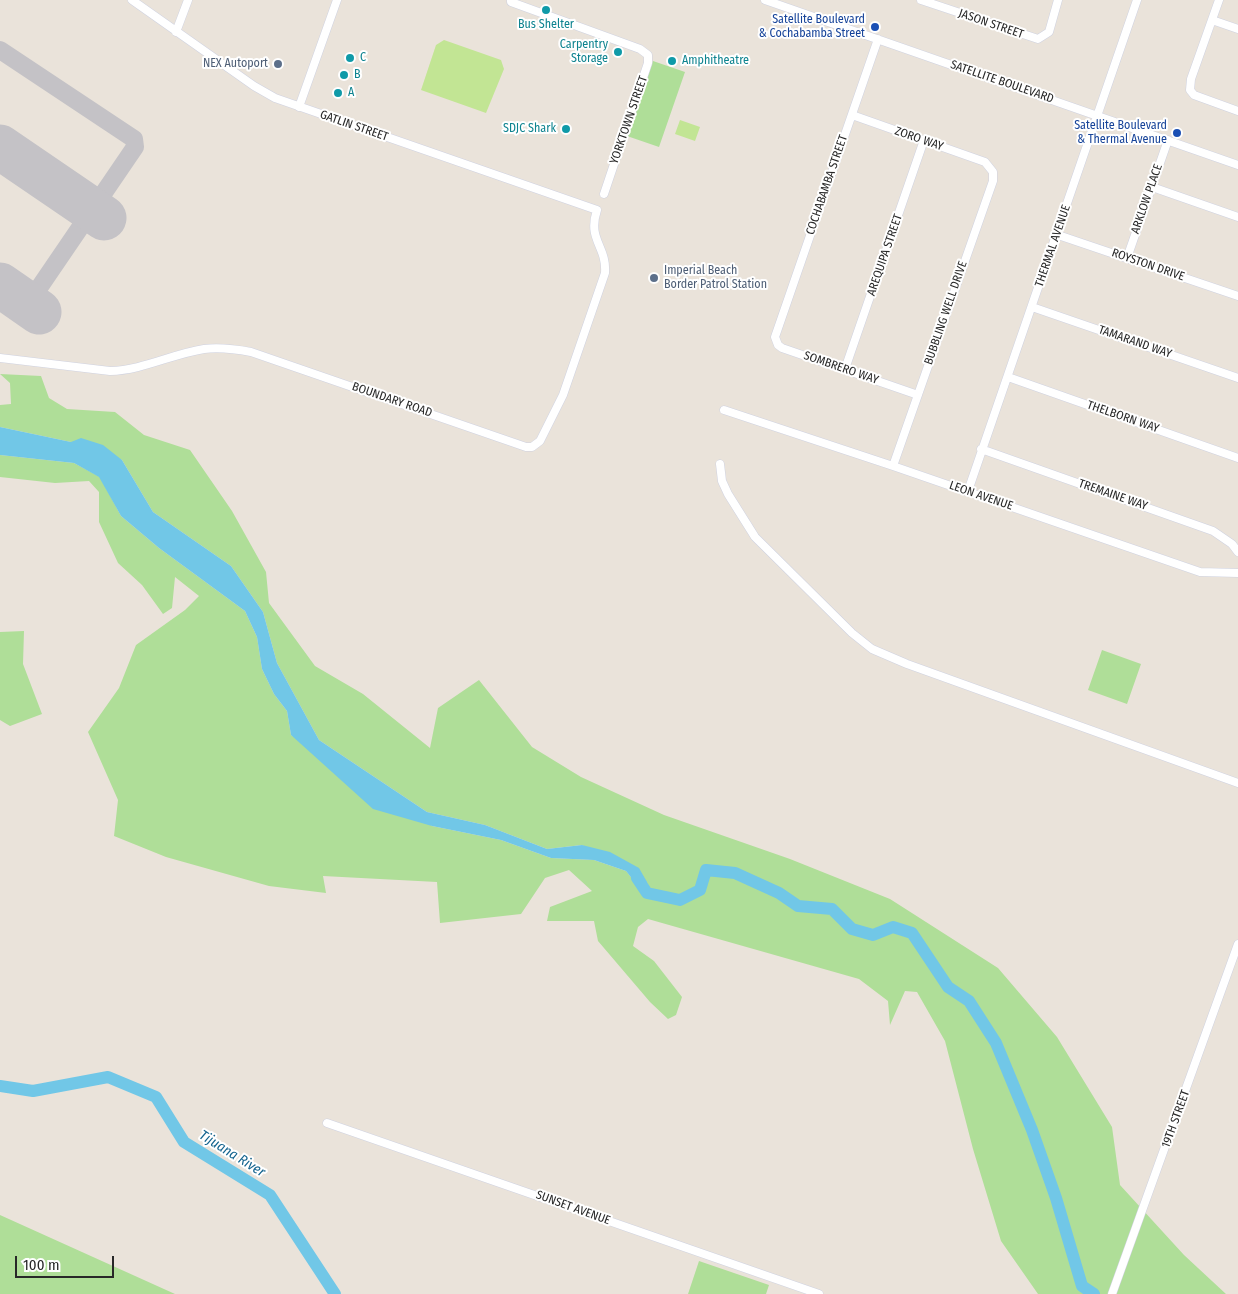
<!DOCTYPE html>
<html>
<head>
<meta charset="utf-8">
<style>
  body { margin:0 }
  #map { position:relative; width:1238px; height:1294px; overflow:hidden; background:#eae3da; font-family:"Fira Sans Condensed",sans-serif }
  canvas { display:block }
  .scale { position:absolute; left:15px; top:1256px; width:99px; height:22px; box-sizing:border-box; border:2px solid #282828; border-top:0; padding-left:6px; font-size:15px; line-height:18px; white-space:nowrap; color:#282828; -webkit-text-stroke:4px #fff; paint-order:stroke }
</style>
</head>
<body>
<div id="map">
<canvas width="1238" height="1294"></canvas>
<div class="scale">100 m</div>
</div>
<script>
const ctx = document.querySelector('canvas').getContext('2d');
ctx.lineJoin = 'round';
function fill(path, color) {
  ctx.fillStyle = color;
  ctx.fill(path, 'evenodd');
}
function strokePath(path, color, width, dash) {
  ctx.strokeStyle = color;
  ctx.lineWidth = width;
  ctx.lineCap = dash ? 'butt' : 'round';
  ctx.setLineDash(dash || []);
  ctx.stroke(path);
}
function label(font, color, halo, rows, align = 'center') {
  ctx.font = font + ' "Fira Sans Condensed",sans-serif';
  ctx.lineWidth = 4;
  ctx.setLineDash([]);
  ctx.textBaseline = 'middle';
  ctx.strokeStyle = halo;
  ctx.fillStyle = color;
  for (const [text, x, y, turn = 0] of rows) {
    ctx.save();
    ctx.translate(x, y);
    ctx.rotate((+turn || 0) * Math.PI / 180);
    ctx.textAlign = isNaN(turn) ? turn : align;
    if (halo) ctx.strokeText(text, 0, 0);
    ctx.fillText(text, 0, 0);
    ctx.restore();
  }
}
fill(new Path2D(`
  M 653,61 L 685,72 L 659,147 L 627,136 Z
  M 0,374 L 41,376 L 49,398 L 67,409 L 115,412 L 144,435 L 190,450 L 232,511 L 266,572 L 269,603 L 315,666 L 363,694 L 430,748 L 438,708 L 479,680 L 532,747 L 581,777 L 664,815 L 790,859 L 890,899 L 998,968 L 1057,1037 L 1112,1127 L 1120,1185 L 1184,1255 L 1226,1294 L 1038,1294 L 1001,1241 L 973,1149 L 945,1041 L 917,992 L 905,991 L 890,1025 L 888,1001 L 859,979 L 648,919 L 638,927 L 633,946 L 654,961 L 682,997 L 676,1015 L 668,1019 L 650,1002 L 598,941 L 594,921 L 547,921 L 550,907 L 592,891 L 569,870 L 545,878 L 521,914 L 440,923 L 437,882 L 323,876 L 326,893 L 269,886 L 166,857 L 114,836 L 118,800 L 88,732 L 119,688 L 136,645 L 185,610 L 199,596 L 175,577 L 172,608 L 163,614 L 142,585 L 118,563 L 99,522 L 99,492 L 89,481 L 55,483 L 0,477 L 0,455 L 74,463 L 100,477 L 121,516 L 159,548 L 245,611 L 257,637 L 262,669 L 274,694 L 287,711 L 291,735 L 432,826 L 501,840 L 551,858 L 594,860 L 626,871 L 646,895 L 647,882 L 582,845 L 547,849 L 485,825 L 427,812 L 319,740 L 277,663 L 263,612 L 231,566 L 153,512 L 122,460 L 71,442 L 0,427 L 0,405 L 11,404 L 10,383 Z
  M 24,631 L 23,664 L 42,714 L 10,726 L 0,720 L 0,632 Z
  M 1102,650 L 1141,664 L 1127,704 L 1088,690 Z
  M 0,1215 L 175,1294 L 0,1294 Z
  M 699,1261 L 769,1285 L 766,1294 L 688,1294 Z`), '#afde98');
fill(new Path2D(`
  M 444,40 L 501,60 L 504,69 L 486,113 L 421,90 L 436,45 Z
  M 680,120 L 700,127 L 695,141 L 675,134 Z`), '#c2e594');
fill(new Path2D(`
  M 0,427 L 71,442 L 81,438 L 103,445 L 122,460 L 153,512 L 231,566 L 263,612 L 277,663 L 319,740 L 427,812 L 485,825 L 547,849 L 582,845 L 610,852 L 639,868 L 647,882 L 646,896 L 626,871 L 594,860 L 551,858 L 501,840 L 432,826 L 373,809 L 291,735 L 287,711 L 274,694 L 262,669 L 257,637 L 245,611 L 159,548 L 121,516 L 99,477 L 74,463 L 0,455 Z`), '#71c7e7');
strokePath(new Path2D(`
  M 637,878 L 647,893 L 680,900 L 700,890 L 706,870 L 735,873 L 779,893 L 798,906 L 832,909 L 852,929 L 873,935 L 893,927 L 912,933 L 948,987 L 969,1001 L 996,1043 L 1032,1130 L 1056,1198 L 1082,1286 L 1094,1294
  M 0,1086 L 33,1091 L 108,1077 L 156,1097 L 184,1142 L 270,1195 L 335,1294`), '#71c7e7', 12);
strokePath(new Path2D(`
  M 0,50 L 134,139 L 135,147 L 28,304`), '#c4c2c6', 18);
strokePath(new Path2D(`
  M 0,147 L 104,218
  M 0,285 L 39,312`), '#c4c2c6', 45);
const minor = new Path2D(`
  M 511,0 L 511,2 L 640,49 L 648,55 L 648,63 L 604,194
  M 765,0 L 1238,165
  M 921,0 L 1038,39 L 1049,32 L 1058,0
  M 1219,0 L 1191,79 L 1190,90 L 1194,95 L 1238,111
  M 1212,20 L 1238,29
  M 176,32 L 188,0
  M 878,39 L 775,337 L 778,345 L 782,348 L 918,395
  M 299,107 L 337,0
  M 852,115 L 985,162 L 993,172 L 993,181 L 893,466
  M 1152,187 L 1238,217
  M 1058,235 L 1238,296
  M 1127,258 L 1168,140
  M 1032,307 L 1238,378
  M 0,358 L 110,371 C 143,370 172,354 204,349 C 220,347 235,349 251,352 L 526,447 L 532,447 L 540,441 L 563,395 L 605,273 C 607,246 587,240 597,210 L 275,98 L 254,86 L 132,0
  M 845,369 L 924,140
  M 1008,377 L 1238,458
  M 724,410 L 893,466 L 1200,572 L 1238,573
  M 981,449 L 1213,531 L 1232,544 L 1238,552
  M 720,464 L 722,481 L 728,494 L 755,537 L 852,633 L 872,649 L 907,664 L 1238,783
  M 968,491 L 1137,0
  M 327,1123 L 819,1294
  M 1112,1294 L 1238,944`);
strokePath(minor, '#cfd2e0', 9);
strokePath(minor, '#fff', 8);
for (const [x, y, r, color] of [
  [546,10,5,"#0f9aa8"],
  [875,27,5,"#1a4fb4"],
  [618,52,5,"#0f9aa8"],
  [350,58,5,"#0f9aa8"],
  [672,61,5,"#0f9aa8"],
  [278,64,5,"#5c6f8a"],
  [344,75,5,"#0f9aa8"],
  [338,93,5,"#0f9aa8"],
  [566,129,5,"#0f9aa8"],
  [1177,133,5,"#1a4fb4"],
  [654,278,5,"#5c6f8a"]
]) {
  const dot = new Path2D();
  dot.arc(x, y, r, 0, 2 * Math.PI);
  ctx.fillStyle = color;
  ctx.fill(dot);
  strokePath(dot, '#fff', 2);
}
label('12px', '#164399', '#fff', [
  ["Satellite Boulevard",865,20],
  ["& Cochabamba Street",865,34],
  ["Satellite Boulevard",1167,126],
  ["& Thermal Avenue",1167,140]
], 'right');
label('12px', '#282828', '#fff', [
  ["JASON STREET",991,24,19],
  ["SATELLITE BOULEVARD",1002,82,19],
  ["YORKTOWN STREET",629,120,-71],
  ["GATLIN STREET",354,126,19],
  ["ZORO WAY",919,139,19],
  ["COCHABAMBA STREET",827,185,-71],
  ["ARKLOW PLACE",1147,199,-71],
  ["THERMAL AVENUE",1053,246,-71],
  ["AREQUIPA STREET",885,255,-71],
  ["ROYSTON DRIVE",1148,265,19],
  ["BUBBLING WELL DRIVE",946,313,-71],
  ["TAMARAND WAY",1135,342,19],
  ["SOMBRERO WAY",841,368,19],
  ["BOUNDARY ROAD",392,400,19],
  ["THELBORN WAY",1123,417,19],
  ["TREMAINE WAY",1113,495,19],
  ["LEON AVENUE",981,496,19],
  ["19TH STREET",1176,1119,-70],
  ["SUNSET AVENUE",573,1208,20]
]);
label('12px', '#0d838f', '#fff', [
  ["Bus Shelter",546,25,"center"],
  ["Carpentry",608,45,"right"],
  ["Storage",608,59,"right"],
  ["C",360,58],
  ["Amphitheatre",682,61],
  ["B",354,75],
  ["A",348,93],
  ["SDJC Shark",556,129,"right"]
], 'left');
label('12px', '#4e5e75', '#fff', [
  ["NEX Autoport",268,64],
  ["Imperial Beach",664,271,"left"],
  ["Border Patrol Station",664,285,"left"]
], 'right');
label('italic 14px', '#14648f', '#fff', [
  ["Tijuana River",232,1154,32]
]);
</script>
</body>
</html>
